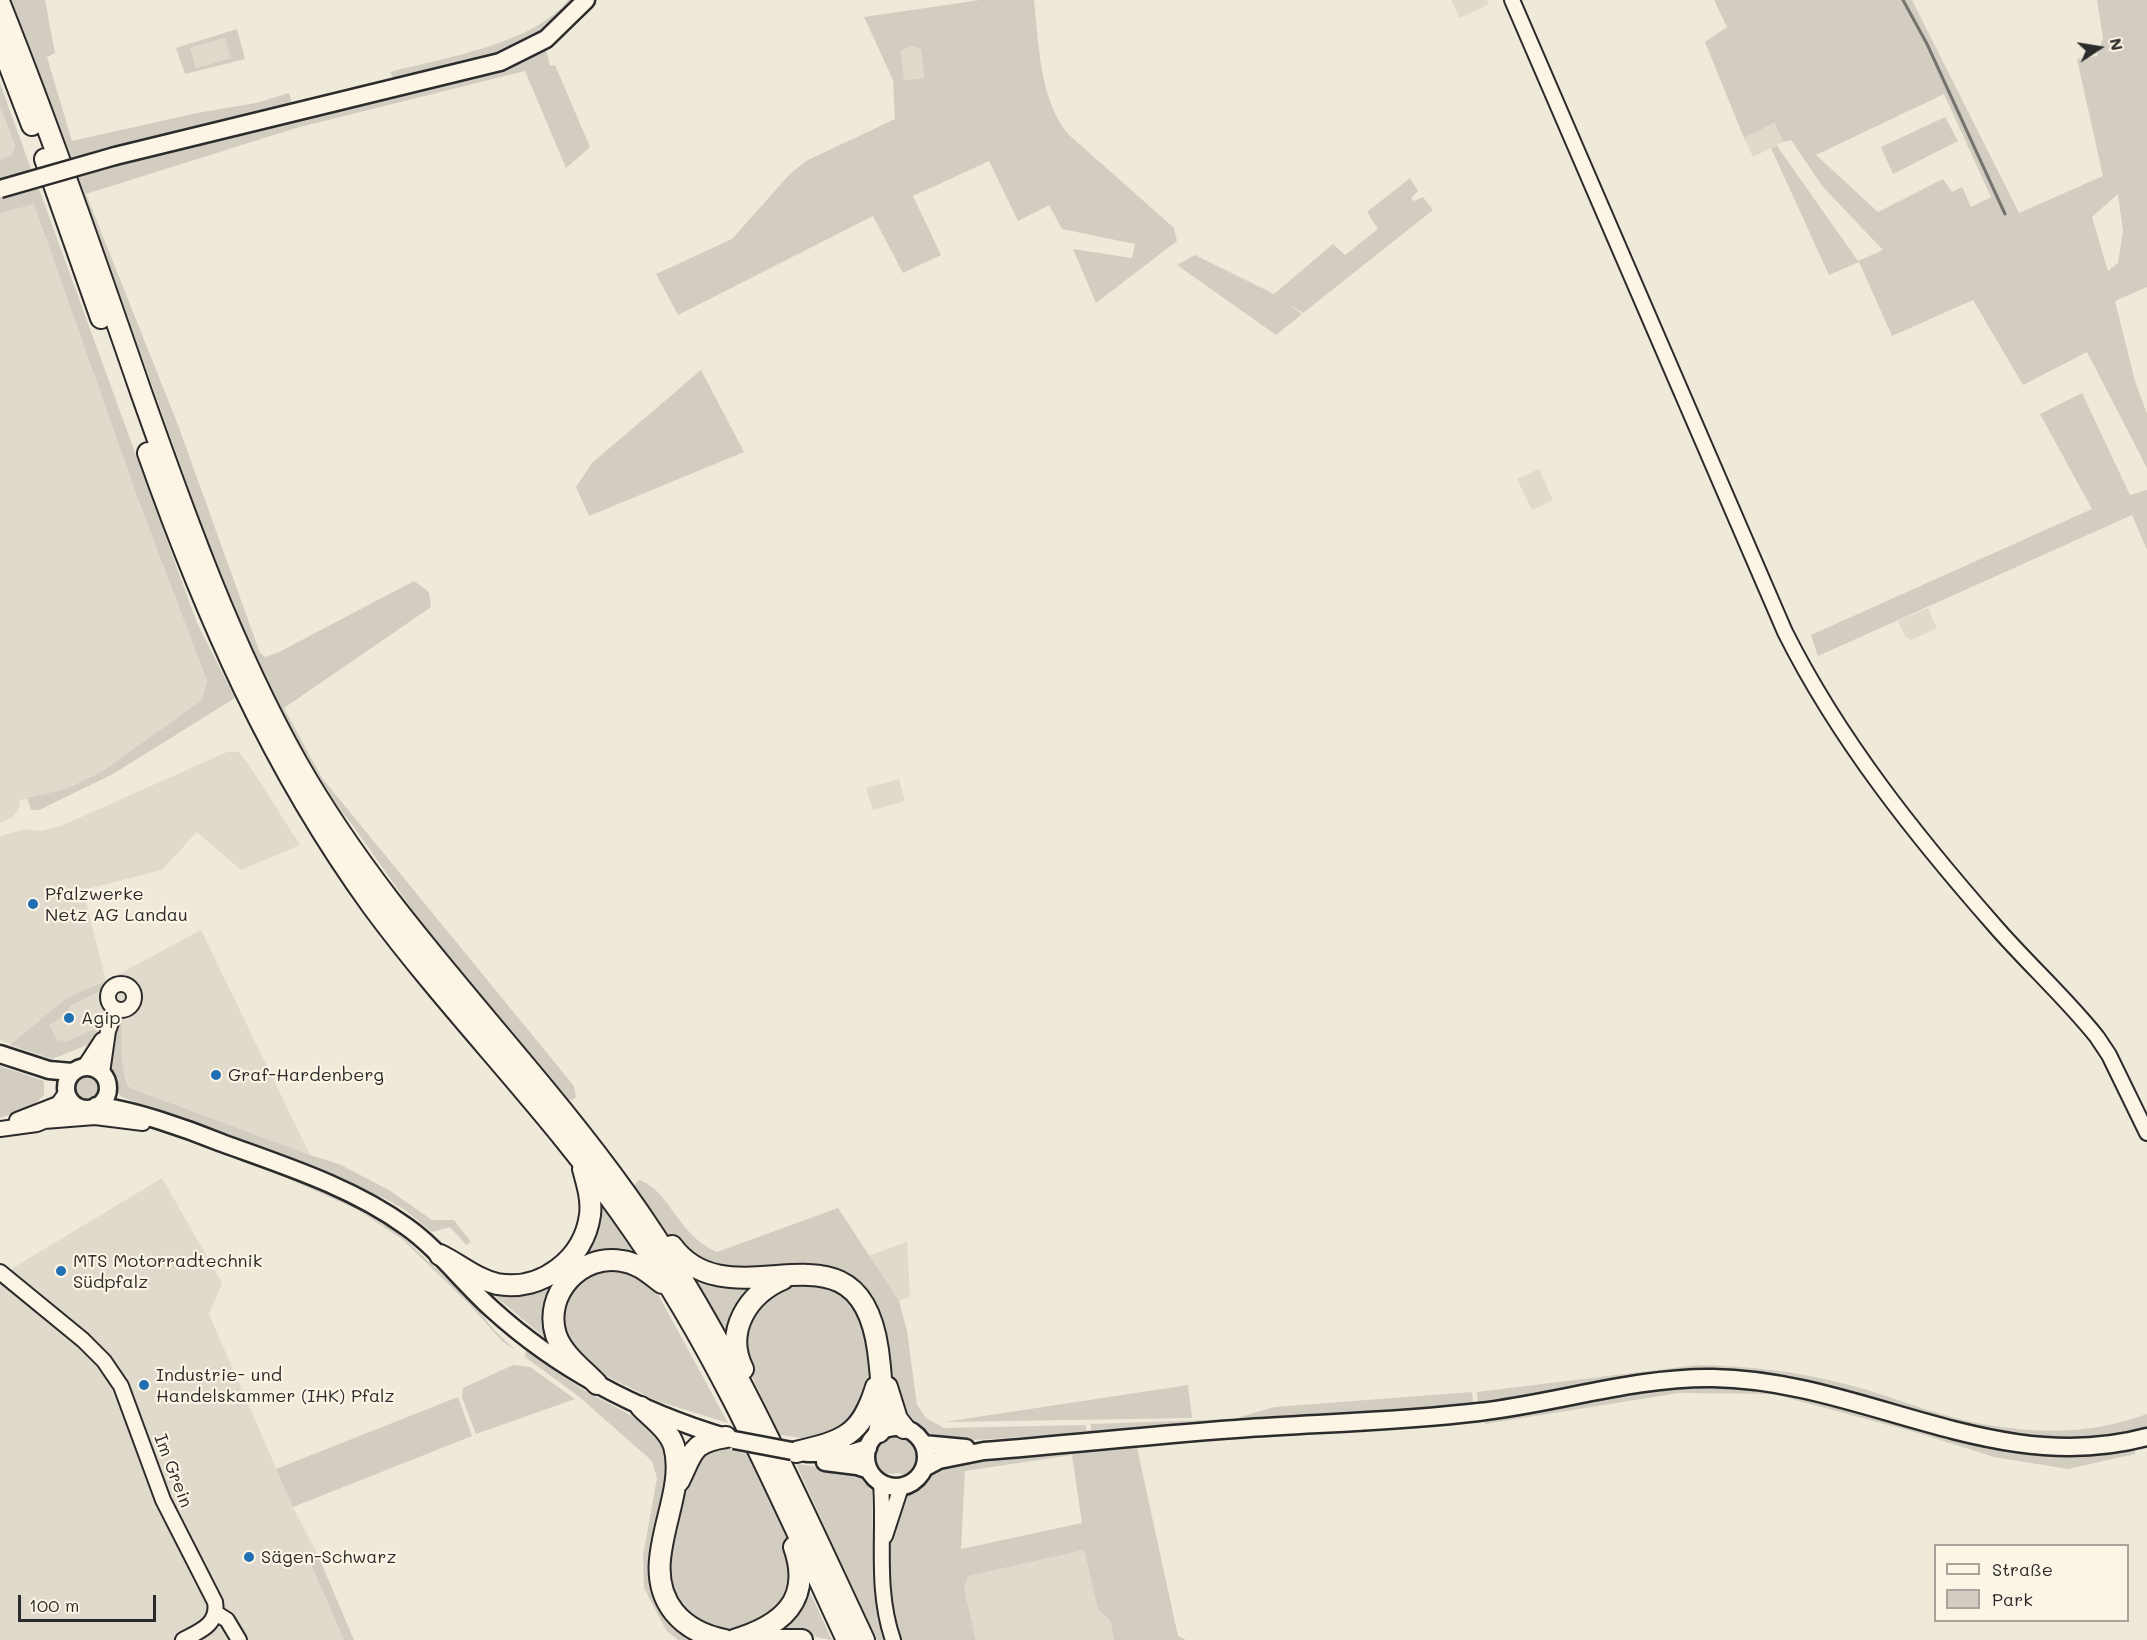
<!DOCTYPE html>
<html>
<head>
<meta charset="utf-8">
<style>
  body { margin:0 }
  #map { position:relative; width:2147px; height:1640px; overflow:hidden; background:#efe9da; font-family:Mali,sans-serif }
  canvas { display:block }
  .legend { position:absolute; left:1934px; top:1544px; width:195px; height:78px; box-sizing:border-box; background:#fcf5e5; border:2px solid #a8a49b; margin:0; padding:8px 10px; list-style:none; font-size:18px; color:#2b2b2b }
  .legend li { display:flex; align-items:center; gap:12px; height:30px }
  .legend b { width:30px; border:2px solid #a8a49b }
  .north { position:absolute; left:2069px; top:18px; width:60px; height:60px; -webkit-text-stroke:4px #fcf5e5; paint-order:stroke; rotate:78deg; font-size:16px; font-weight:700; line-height:24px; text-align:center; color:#2b2b2b }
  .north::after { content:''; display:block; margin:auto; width:21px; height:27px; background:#2b2b2b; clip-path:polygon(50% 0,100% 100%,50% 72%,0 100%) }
  .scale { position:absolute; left:18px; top:1595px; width:138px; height:27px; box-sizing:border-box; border:3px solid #2b2b2b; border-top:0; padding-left:8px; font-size:18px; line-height:21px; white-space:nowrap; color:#2b2b2b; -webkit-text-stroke:4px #fcf5e5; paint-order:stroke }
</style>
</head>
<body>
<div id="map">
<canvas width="2147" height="1640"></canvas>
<ul class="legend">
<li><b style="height:8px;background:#fcf5e5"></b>Straße</li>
<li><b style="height:16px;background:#d2cdc0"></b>Park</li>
</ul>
<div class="north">N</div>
<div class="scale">100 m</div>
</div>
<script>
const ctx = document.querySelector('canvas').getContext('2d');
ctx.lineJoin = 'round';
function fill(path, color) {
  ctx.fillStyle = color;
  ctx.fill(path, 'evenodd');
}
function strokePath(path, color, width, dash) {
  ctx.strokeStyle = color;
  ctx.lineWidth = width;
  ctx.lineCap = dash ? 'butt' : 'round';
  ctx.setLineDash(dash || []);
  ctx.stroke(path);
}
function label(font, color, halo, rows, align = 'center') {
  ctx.font = font + ' Mali,sans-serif';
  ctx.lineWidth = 4.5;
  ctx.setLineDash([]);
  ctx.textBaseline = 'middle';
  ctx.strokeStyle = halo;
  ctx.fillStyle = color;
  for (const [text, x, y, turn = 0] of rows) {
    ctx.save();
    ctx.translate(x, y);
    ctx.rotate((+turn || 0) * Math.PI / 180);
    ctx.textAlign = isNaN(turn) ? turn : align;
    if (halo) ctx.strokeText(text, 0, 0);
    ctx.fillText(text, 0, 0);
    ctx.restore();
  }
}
fill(new Path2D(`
  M 1451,0 L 1487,0 L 1489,4 L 1460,18 Z
  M 226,38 L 232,58 L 196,68 L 190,48 Z
  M 911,46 L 921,49 L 924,78 L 903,80 L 901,50 Z
  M 0,106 L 15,146 L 12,155 L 0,160 Z
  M 1773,123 L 1783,142 L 1753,157 L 1744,138 Z
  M 34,203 L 138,499 L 207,681 L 202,700 L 101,772 L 66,789 L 20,800 L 19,809 L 12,817 L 0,823 L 0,213 Z
  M 1539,469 L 1553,500 L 1532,510 L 1517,479 Z
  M 1928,608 L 1937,628 L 1911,640 L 1905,636 L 1898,621 Z
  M 227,752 L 239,752 L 249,765 L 300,845 L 241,870 L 197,832 L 162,870 L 83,890 L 106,981 L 201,930 L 310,1155 L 130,1088 L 115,1051 L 87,1045 L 52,1059 L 0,1040 L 0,836 L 26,829 L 39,831 L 61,826 Z
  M 899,779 L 905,801 L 873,810 L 866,788 Z
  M 162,1178 L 222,1283 L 209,1314 L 293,1507 L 317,1553 L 308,1559 L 344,1640 L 0,1640 L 0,1280 L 16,1266 Z
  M 907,1242 L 910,1297 L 899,1301 L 868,1256 Z
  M 1084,1550 L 1098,1610 L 1110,1620 L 1114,1640 L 976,1640 L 964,1588 L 967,1576 Z`), '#e0dacc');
fill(new Path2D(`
  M 9,0 L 45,0 L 55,53 L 47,57 L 72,141 L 197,113 L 256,103 L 289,93 L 293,106 L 72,160 Z
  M 568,0 L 579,0 L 557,23 L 515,50 L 308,105 L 306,100 L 394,80 L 390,72 C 443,58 534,44 568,0 Z
  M 980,0 L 1034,0 C 1039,44 1039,98 1068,134 L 1174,228 L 1177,241 L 1096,303 L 1073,249 L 1132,258 L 1135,244 L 1062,229 L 1049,205 L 1018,221 L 989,161 L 913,196 L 941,255 L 903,273 L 873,216 L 678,315 L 656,274 L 732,239 L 790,174 L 806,161 L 895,119 L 893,80 L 864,17 ZM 911,46 L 921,49 L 924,78 L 904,80 L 901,51 Z
  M 1714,0 L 1912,0 L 2019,213 L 2103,176 L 2077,59 L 2097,56 L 2103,38 L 2097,0 L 2147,0 L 2147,287 L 2115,301 L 2135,381 L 2147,414 L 2147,468 L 2087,352 L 2023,385 L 1973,300 L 1892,336 L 1859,262 L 1829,275 L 1771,148 L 1777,146 L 1858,261 L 1883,250 L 1823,187 L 1791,140 L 1783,142 L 1774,123 L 1744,138 L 1705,42 L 1727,27 ZM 1944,94 L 1991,197 L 1971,207 L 1962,187 L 1952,192 L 1943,179 L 1878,212 L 1816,155 ZM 2118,194 L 2123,231 L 2118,263 L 2108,271 L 2092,217 Z
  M 237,29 L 245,59 L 185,74 L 176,48 ZM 225,38 L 231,58 L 196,68 L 190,48 Z
  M 541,49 L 546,50 L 550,66 L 555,65 L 590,147 L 566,168 L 525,71 L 296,128 L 86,194 L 178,425 L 260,653 L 265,657 L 279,652 L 414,581 L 429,592 L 431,607 L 284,708 L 322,778 L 574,1086 L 576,1097 L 572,1100 L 567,1099 L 433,939 L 351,823 L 316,781 L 234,615 L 77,175 Z
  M 0,83 L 31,169 L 0,178 L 0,160 L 12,155 L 15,146 L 0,106 Z
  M 1945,117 L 1958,141 L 1893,174 L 1881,147 Z
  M 1410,178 L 1418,191 L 1411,198 L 1414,201 L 1423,197 L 1433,210 L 1303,313 L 1287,303 L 1302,314 L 1276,335 L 1177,265 L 1195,255 L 1274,294 L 1333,244 L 1345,255 L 1378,229 L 1367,212 Z
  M 38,186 L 197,623 L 235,698 L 113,774 L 39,810 L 31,810 L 27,798 L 66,789 L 101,772 L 202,700 L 207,681 L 138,499 L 34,204 L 0,213 L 0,197 Z
  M 701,370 L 744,452 L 589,516 L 576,487 L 592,463 Z
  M 2082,393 L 2130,495 L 2147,490 L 2147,550 L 2132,515 L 1818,656 L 1811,635 L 2092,509 L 2040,414 Z
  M 106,981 L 109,984 L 107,987 L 70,1006 L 65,1015 L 49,1025 L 58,1042 L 63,1039 L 66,1042 L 93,1030 L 99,1032 L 92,1046 L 87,1045 L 52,1059 L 10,1045 L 67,998 Z
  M 117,1020 L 122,1023 C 121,1042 120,1074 130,1088 L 310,1155 L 339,1164 L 389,1190 L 432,1220 L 454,1220 L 471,1242 L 466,1245 L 450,1227 L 432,1232 L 405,1210 L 384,1198 L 122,1097 C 98,1076 111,1048 117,1020 Z
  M 0,1066 L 44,1081 L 44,1095 L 31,1107 L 0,1118 Z
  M70 1087a16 16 0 1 1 32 0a16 16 0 1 1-32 0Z
  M 276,1173 L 328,1191 L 399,1234 L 467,1297 L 495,1331 L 515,1350 L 502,1341 L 468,1303 L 402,1239 L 358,1210 Z
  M 639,1180 C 670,1190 677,1235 717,1252 L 838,1208 L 899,1301 L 907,1331 L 917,1405 L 926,1418 L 944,1428 L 1086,1425 L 1086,1430 L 1091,1430 L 1091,1424 L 1234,1419 L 1274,1407 L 1472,1392 L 1474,1408 L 944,1442 C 931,1438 913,1430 904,1419 C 900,1414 899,1403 897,1397 C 883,1359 887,1321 860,1289 L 717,1273 L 673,1240 L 634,1185 Z
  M 597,1198 L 637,1257 L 568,1273 L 555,1346 L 484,1287 L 552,1279 Z
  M 609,1264 L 642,1276 L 659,1296 L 728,1423 L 657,1401 L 598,1372 L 573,1355 L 559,1324 L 572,1281 Z
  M 691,1271 L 764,1281 L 729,1336 Z
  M 815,1282 C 831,1289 845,1295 855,1311 C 880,1348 876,1431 822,1439 C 809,1441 793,1436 780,1435 L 743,1358 L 745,1322 L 779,1286 Z
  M 526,1350 L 580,1388 L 647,1424 L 664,1440 L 670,1464 L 652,1561 L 698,1640 L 678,1640 L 666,1630 L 644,1588 L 643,1556 L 657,1478 L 652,1461 L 577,1395 L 525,1357 Z
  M 513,1365 L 530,1367 L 575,1399 L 476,1434 L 462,1398 L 463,1388 Z
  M 1697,1365 C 1748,1366 1796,1371 1845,1384 C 1887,1394 1926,1412 1968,1421 C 2029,1434 2088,1436 2147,1414 L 2147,1430 L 2087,1440 L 2043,1440 L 1968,1429 L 1835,1389 L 1769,1376 L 1478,1407 L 1477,1392 Z
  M 1697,1384 L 1788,1389 L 1989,1445 L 2135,1446 L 2135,1454 L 2068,1469 L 1994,1457 L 1918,1433 L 1773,1394 L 1679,1393 L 1485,1424 L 1483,1417 Z
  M 1188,1385 L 1192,1418 L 944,1422 Z
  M 458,1397 L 472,1436 L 293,1507 L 276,1469 Z
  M 896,1433 C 920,1441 925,1462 906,1478 L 900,1473 L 885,1474 L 883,1477 C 870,1466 868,1451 881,1438 Z
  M 1136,1443 L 1178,1636 L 1186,1640 L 1114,1640 L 1110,1620 L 1098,1610 L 1084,1550 L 968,1576 L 964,1588 L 976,1640 L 897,1640 L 888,1603 L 888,1542 L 904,1492 C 919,1484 928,1472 943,1463 L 1113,1445 L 1115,1450 ZM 1072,1455 L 1082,1523 L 961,1549 L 965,1471 Z
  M 718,1446 L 747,1454 L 788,1542 L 795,1569 L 782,1609 L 735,1634 L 697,1625 L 674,1601 L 665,1567 L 679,1504 L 696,1455 Z
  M 796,1464 L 855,1472 L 872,1491 L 874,1580 L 887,1640 L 877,1640 Z
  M 317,1553 L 354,1640 L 344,1640 L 308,1558 Z
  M 806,1584 L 832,1640 L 801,1634 L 773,1634 Z`), '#d2cdc0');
strokePath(new Path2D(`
  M 1903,0 L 1927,44 L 2005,214`), '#75736d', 3);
const minor = new Path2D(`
  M 1512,0 L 1785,632 C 1839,740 1916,836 1995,926 C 2028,964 2066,998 2097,1037 L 2109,1055 L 2147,1133
  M108 997a13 13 0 1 1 26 0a13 13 0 1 1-26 0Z
  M 85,1066 L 102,1040
  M 102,1073 L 108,1031 L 116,1009
  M 17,1120 L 58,1104 L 66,1093
  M 44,1121 L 95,1117 L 143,1123
  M 0,1129 L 37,1124 L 79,1107
  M 0,1272 L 83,1340 L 104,1361 L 121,1386 L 163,1500 L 215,1602 C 219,1624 200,1631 183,1640
  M 881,1483 C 885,1536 875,1588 893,1640
  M 885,1536 L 901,1487
  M 216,1613 L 227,1620 L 239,1640`);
const major = new Path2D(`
  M 115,156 L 500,62 L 546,39 L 586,0
  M 0,1054 L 49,1070 L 72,1072
  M66 1088a21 21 0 1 1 42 0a21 21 0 1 1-42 0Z
  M 96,1106 C 129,1108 190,1130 222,1143 C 285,1166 352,1187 407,1227 C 439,1250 462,1282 492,1309 C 559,1370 640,1412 728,1438
  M866 1457a30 30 0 1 1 60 0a30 30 0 1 1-60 0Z
  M 923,1444 L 966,1448
  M 807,1453 L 852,1453 L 868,1448
  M 825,1462 L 857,1466 L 869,1470
  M 924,1468 L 939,1460 L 984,1451 C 1073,1444 1161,1434 1249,1428 C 1326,1423 1403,1421 1479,1412 C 1557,1403 1635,1377 1713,1378 C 1862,1380 1996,1478 2147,1437`);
const highway = new Path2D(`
  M 0,4 C 51,132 96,262 141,392 C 186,519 231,645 297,763 C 388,923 520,1046 626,1194 C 725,1332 792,1487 864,1640
  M 0,41 L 32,125
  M 45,159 L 101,318
  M 148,453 C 205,614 272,768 373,907 C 456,1019 556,1117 635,1233 C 722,1359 782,1501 847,1640
  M 672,1246 C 732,1328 858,1207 878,1350 C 881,1373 885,1410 879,1432
  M 440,1255 C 459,1264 475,1279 497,1284 C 542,1292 584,1259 590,1215 C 592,1199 587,1184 583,1169
  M 743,1369 C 724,1331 748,1294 783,1279
  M 597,1384 C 583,1369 563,1355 556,1335 C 543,1294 581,1253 622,1261 C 638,1263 650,1274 662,1283
  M 887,1387 L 897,1419 L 904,1428
  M 641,1407 C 652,1418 669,1430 674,1446 C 689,1498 635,1563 674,1612 C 687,1628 704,1636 725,1640
  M 796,1452 C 843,1441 861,1436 876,1387
  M 679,1481 C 693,1453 691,1442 726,1437
  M 734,1640 C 781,1626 813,1601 794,1547
  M 764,1640 L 802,1640`);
strokePath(minor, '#2b2b2b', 18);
strokePath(major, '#2b2b2b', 21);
strokePath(highway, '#2b2b2b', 24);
strokePath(minor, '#fcf5e5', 14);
strokePath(major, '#fcf5e5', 16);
strokePath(highway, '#fcf5e5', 20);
const majorBridge = new Path2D(`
  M 0,189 L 115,156
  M 734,1440 L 792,1451`);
strokePath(majorBridge, '#2b2b2b', 21, []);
strokePath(majorBridge, '#fcf5e5', 16);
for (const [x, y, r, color] of [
  [33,904,6,"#1f6fb2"],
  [69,1018,6,"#1f6fb2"],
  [216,1075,6,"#1f6fb2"],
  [61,1271,6,"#1f6fb2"],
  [144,1385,6,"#1f6fb2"],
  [249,1557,6,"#1f6fb2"]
]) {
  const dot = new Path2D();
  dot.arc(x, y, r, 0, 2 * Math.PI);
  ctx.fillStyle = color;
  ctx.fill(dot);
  strokePath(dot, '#fcf5e5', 2);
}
label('18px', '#2b2b2b', '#fcf5e5', [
  ["Pfalzwerke",45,894],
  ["Netz AG Landau",45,915],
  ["Agip",81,1018],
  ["Graf-Hardenberg",228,1075],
  ["MTS Motorradtechnik",73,1261],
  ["Südpfalz",73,1282],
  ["Industrie- und",156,1375],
  ["Handelskammer (IHK) Pfalz",156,1396],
  ["Sägen-Schwarz",261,1557]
], 'left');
label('18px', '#2b2b2b', '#fcf5e5', [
  ["Im Grein",173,1471,69]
]);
</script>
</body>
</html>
